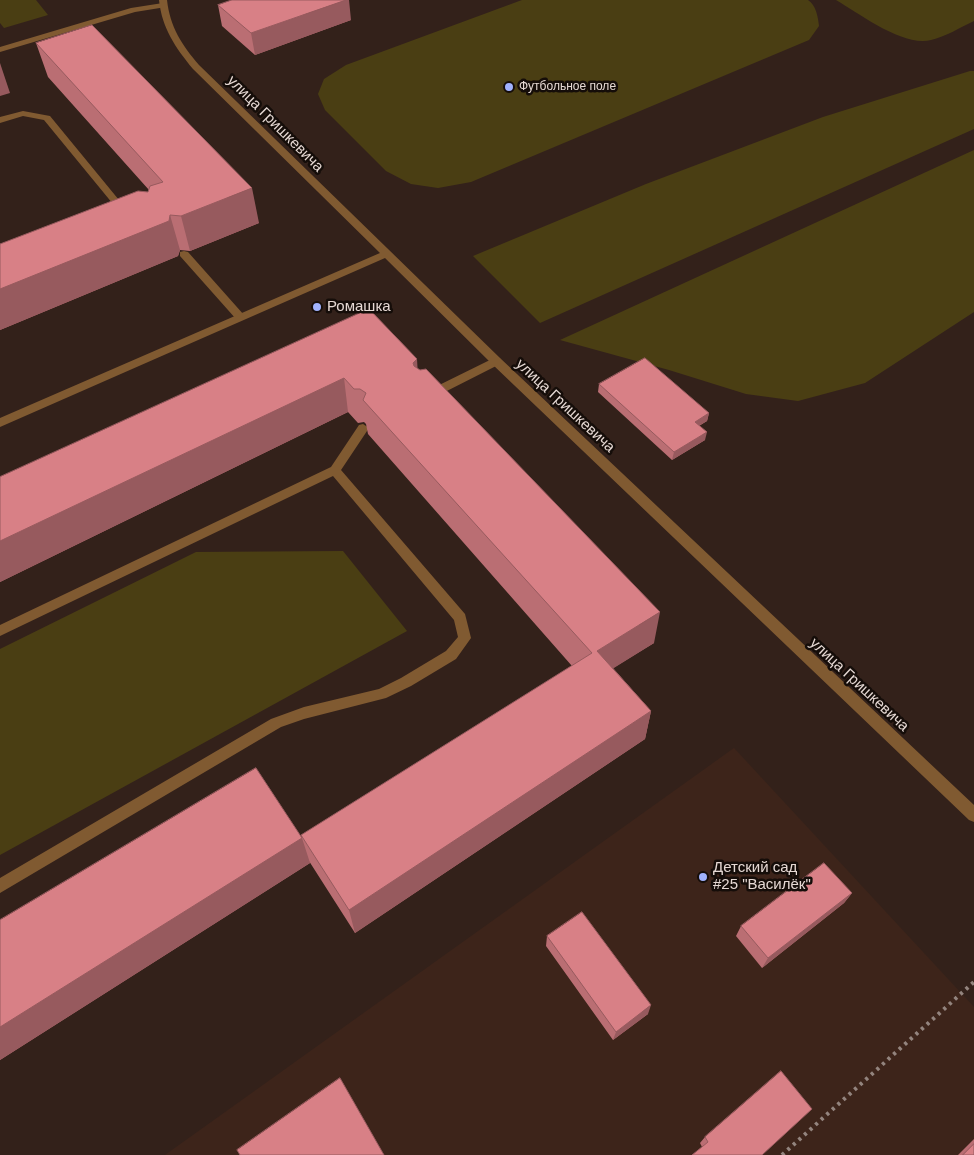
<!DOCTYPE html>
<html>
<head>
<meta charset="utf-8">
<style>
  body { margin:0 }
  canvas { display:block; background:#33211a }
</style>
</head>
<body>
<canvas width="974" height="1155"></canvas>
<script>
const ctx = document.querySelector('canvas').getContext('2d');
ctx.lineJoin = 'round';
function fill(path, color) {
  ctx.fillStyle = color;
  ctx.fill(path, 'evenodd');
}
function strokePath(path, color, width, dash) {
  ctx.strokeStyle = color;
  ctx.lineWidth = width;
  ctx.lineCap = dash ? 'butt' : 'round';
  ctx.setLineDash(dash || []);
  ctx.stroke(path);
}
function label(font, color, halo, rows, align = 'center') {
  ctx.font = font + ' Arial,sans-serif';
  ctx.lineWidth = 5;
  ctx.setLineDash([]);
  ctx.textBaseline = 'middle';
  ctx.strokeStyle = halo;
  ctx.fillStyle = color;
  for (const [text, x, y, turn = 0] of rows) {
    ctx.save();
    ctx.translate(x, y);
    ctx.rotate((+turn || 0) * Math.PI / 180);
    ctx.textAlign = isNaN(turn) ? turn : align;
    if (halo) ctx.strokeText(text, 0, 0);
    ctx.fillText(text, 0, 0);
    ctx.restore();
  }
}
fill(new Path2D(`
  M 734,748 L 974,1007 L 974,1155 L 165,1155 Z`), '#3d241a');
fill(new Path2D(`
  M 0,0 L 36,0 L 48,15 L 4,28 L 0,23 Z
  M 522,0 L 808,0 C 816,5 818,17 819,26 L 809,40 L 471,182 L 438,188 L 411,184 L 386,171 L 325,110 L 318,94 L 324,79 L 346,65 Z
  M 836,0 L 974,0 L 974,21 C 961,27 945,37 931,40 C 903,47 860,14 836,0 Z
  M 970,71 L 974,71 L 974,129 L 540,323 L 473,256 L 646,184 L 823,117 Z
  M 974,150 L 974,312 L 865,383 L 798,401 L 746,394 L 669,370 L 560,340 Z
  M 343,551 L 407,631 L 0,855 L 0,649 L 196,552 Z`), '#4a3e13');
strokePath(new Path2D(`
  M 782,1155 L 974,982`), '#93847e', 4, [3, 4.5]);
fill(new Path2D(`
  M 163,3 L 166,3 L 166,7 L 135,12 L 0,52 L 0,47 L 131,8 Z
  M 23,111 L 50,116 L 128,211 L 128,215 L 122,215 L 44,120 L 23,116 L 0,123 L 0,117 Z
  M 184,251 L 188,252 L 244,315 L 245,317 L 244,319 L 236,319 L 180,256 L 180,252 Z
  M 496,357 L 500,358 L 501,361 L 500,364 L 433,398 L 425,398 L 423,395 L 425,392 Z
  M 363,424 L 369,428 L 341,470 L 465,614 L 471,638 L 456,659 L 411,686 L 386,698 L 304,719 L 281,727 L 0,893 L 0,878 L 271,719 L 304,707 L 379,689 L 401,678 L 446,651 L 458,637 L 454,620 L 333,476 L 0,636 L 0,625 L 331,467 L 359,425 Z`), '#805a31');
fill(new Path2D(`
  M 159,0 L 167,0 C 170,27 182,45 199,65 L 500,358 L 974,805 L 974,822 L 969,820 L 492,364 L 385,258 L 0,427 L 0,418 L 380,253 L 193,69 C 175,47 162,28 159,0 Z`), '#805a31');
fill(new Path2D(`
  M 218,5 L 351,20 L 255,55 L 222,26 Z
  M 36,43 L 259,223 L 190,251 L 180,250 L 178,256 L 0,330 L 0,244 L 148,192 L 149,190 L 48,77 Z
  M 369,309 L 417,359 L 417,368 L 654,643 L 613,668 L 651,711 L 645,739 L 355,933 L 309,861 L 310,863 L 0,1060 L 0,920 L 301,837 L 572,666 L 368,434 L 366,424 L 364,422 L 358,423 L 348,412 L 0,582 L 0,477 Z
  M 599,384 L 709,413 L 707,421 L 699,426 L 705,440 L 672,460 L 598,392 Z
  M 852,893 L 844,903 L 762,968 L 736,936 L 741,926 Z
  M 547,936 L 648,1014 L 613,1040 L 546,946 Z
  M 705,1137 L 762,1155 L 702,1147 L 700,1143 Z
  M 974,1139 L 974,1155 L 958,1155 Z`), '#ba6e73');
fill(new Path2D(`
  M 346,0 L 349,0 L 351,20 L 255,55 L 251,33 Z
  M 0,63 L 10,93 L 0,96 Z
  M 252,188 L 259,223 L 190,251 L 181,216 Z
  M 170,215 L 180,250 L 178,256 L 0,330 L 0,289 Z
  M 417,359 L 419,393 L 413,363 Z
  M 344,378 L 348,412 L 0,582 L 0,541 Z
  M 709,413 L 707,421 L 693,429 L 695,422 Z
  M 707,432 L 705,440 L 672,460 L 674,452 Z
  M 660,612 L 654,643 L 593,681 L 597,651 Z
  M 651,711 L 645,739 L 355,933 L 349,910 Z
  M 302,838 L 310,863 L 0,1060 L 0,1027 Z
  M 852,893 L 844,903 L 762,968 L 768,958 Z
  M 651,1005 L 648,1014 L 613,1040 L 616,1032 Z`), '#975a5e');
const building = new Path2D(`
  M 232,0 L 346,0 L 251,33 L 218,5 Z
  M 92,25 L 252,188 L 181,216 L 170,215 L 169,221 L 0,289 L 0,244 L 138,191 L 148,192 L 150,186 L 163,182 L 36,43 Z
  M 369,309 L 417,359 L 413,363 L 414,366 L 420,370 L 426,369 L 660,612 L 597,651 L 651,711 L 349,910 L 301,835 L 592,653 L 363,400 L 366,393 L 360,389 L 354,389 L 344,378 L 0,541 L 0,477 Z
  M 645,358 L 709,413 L 695,422 L 707,432 L 674,452 L 599,384 Z
  M 256,768 L 302,838 L 0,1027 L 0,920 Z
  M 824,863 L 852,893 L 768,958 L 741,926 Z
  M 582,912 L 651,1005 L 616,1032 L 547,936 Z
  M 781,1071 L 812,1109 L 762,1155 L 692,1155 L 708,1142 L 705,1137 Z
  M 340,1078 L 384,1155 L 240,1155 L 237,1150 Z
  M 974,1144 L 974,1155 L 963,1155 Z`);
fill(building, '#d88086');
strokePath(building, '#975a5e', 1);
for (const [x, y, r, color] of [
  [509,87,5,"#a1b2fd"],
  [317,307,5,"#a1b2fd"],
  [703,877,5,"#a1b2fd"]
]) {
  const dot = new Path2D();
  dot.arc(x, y, r, 0, 2 * Math.PI);
  ctx.fillStyle = color;
  ctx.fill(dot);
  strokePath(dot, '#150d09', 2);
}
label('12px', '#e6d9d4', '#150d09', [
  ["Футбольное поле",519,87]
], 'left');
label('15px', '#e6d9d4', '#150d09', [
  ["улица Гришкевича",275,124,45],
  ["улица Гришкевича",565,406,43],
  ["улица Гришкевича",859,685,43]
]);
label('15px', '#e6d9d4', '#150d09', [
  ["Ромашка",327,307],
  ["Детский сад",713,868],
  ["#25 \"Василёк\"",713,885]
], 'left');
</script>
</body>
</html>
